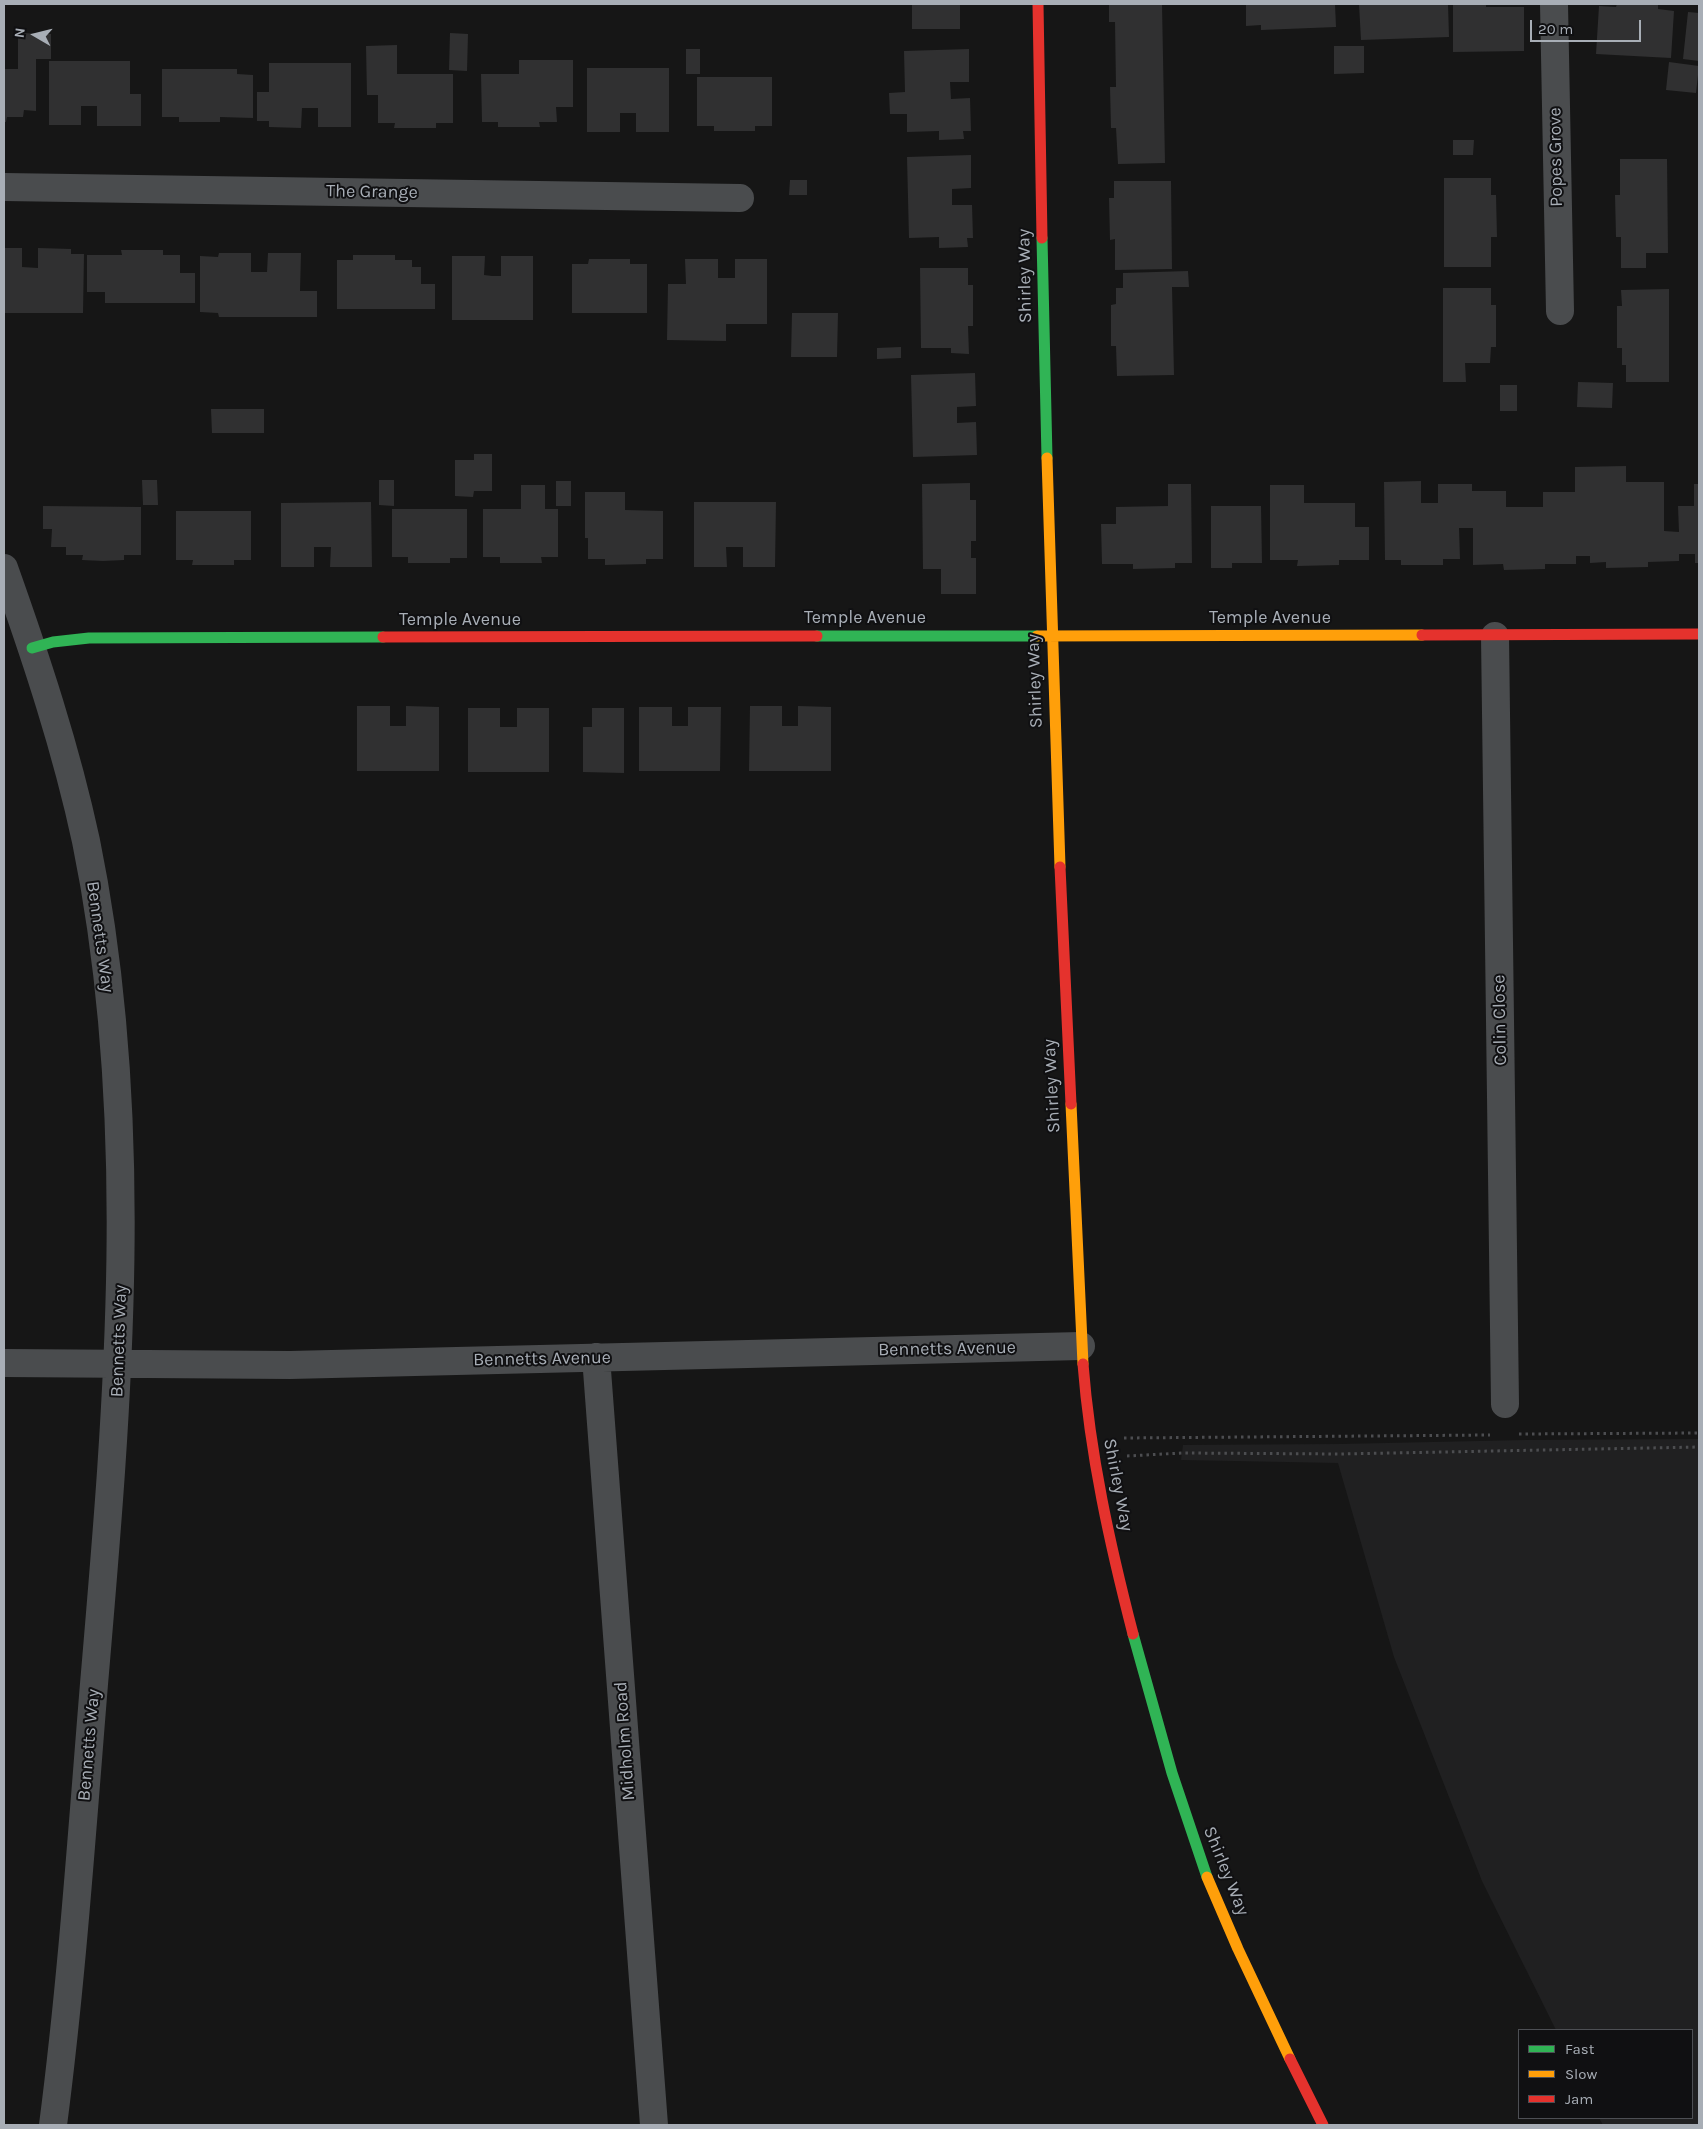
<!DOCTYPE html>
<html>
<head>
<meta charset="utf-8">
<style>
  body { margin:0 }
  #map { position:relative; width:1703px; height:2129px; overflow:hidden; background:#161616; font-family:Karla,sans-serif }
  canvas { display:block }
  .frame { position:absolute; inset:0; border:5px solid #a8aeb6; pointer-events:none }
  .legend { position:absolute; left:1518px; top:2029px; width:175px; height:90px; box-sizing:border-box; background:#101012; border:1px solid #4d4f54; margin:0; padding:6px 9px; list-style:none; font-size:15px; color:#a8aeb6 }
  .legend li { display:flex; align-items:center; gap:10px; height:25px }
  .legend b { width:25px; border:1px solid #4d4f54 }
  .north { position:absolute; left:10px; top:10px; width:50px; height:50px; -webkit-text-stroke:4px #101012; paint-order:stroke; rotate:278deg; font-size:14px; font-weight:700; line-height:20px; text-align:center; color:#a8aeb6 }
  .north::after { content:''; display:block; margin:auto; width:18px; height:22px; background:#a8aeb6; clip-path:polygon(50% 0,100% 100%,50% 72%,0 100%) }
  .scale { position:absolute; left:1530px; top:20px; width:111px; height:22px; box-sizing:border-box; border:2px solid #a8aeb6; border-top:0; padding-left:6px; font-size:15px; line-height:18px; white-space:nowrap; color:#a8aeb6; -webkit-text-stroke:4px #101012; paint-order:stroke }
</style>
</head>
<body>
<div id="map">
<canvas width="1703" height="2129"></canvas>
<div class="frame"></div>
<ul class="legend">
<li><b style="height:6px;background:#30b455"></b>Fast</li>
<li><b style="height:6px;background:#ff9f0a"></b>Slow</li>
<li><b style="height:6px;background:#e5322d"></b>Jam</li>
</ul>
<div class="north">N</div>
<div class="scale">20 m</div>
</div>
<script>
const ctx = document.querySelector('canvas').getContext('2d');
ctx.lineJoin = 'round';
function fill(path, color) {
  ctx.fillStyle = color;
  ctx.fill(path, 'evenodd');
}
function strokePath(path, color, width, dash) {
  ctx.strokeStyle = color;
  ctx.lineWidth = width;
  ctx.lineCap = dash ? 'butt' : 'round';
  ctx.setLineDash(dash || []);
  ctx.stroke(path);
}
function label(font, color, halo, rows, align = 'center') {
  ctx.font = font + ' Karla,sans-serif';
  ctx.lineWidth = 4;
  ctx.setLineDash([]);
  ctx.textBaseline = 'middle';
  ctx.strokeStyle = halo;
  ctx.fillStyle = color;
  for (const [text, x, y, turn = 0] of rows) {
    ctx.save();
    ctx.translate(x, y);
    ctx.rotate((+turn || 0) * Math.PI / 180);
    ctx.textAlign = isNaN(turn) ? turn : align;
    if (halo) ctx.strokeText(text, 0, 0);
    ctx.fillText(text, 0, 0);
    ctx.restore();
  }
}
fill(new Path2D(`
  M 1699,1439 L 1699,2125 L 1603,2125 L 1599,2118 L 1692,2118 L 1692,2030 L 1556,2030 L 1482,1881 L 1394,1657 L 1338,1463 L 1181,1460 L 1183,1445 L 1340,1444 L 1525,1440 Z`), '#202021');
fill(new Path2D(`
  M 912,4 L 960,4 L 960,29 L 912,29 Z
  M 1109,4 L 1162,4 L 1165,163 L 1118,164 L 1116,128 L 1111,128 L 1110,87 L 1116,87 L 1115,22 L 1109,22 Z
  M 1246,4 L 1335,4 L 1336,27 L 1261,30 L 1261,25 L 1246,26 Z
  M 1359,4 L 1448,4 L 1449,37 L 1361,40 Z
  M 1453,4 L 1486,4 L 1486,7 L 1524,7 L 1524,51 L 1453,52 Z
  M 1617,4 L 1658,4 L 1658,9 L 1674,11 L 1671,58 L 1596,54 L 1599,6 L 1616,7 Z
  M 1688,12 L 1699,13 L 1699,61 L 1683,59 Z
  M 18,33 L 51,34 L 51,59 L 36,59 L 36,111 L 24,110 L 23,117 L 7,117 L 6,122 L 4,122 L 4,69 L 18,69 Z
  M 450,33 L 468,34 L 467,71 L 449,70 Z
  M 397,45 L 397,74 L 453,74 L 453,123 L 436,123 L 436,128 L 394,128 L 395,123 L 378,123 L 378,95 L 367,95 L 366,46 Z
  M 1334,46 L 1364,46 L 1364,73 L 1334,74 Z
  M 686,49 L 700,49 L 700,74 L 686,74 Z
  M 969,49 L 969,82 L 950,82 L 951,99 L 970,98 L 971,131 L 963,131 L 964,139 L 939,140 L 939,131 L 907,132 L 907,114 L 890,114 L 889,93 L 905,92 L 904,51 Z
  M 519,60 L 573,60 L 573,107 L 556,107 L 557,122 L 539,122 L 540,127 L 498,127 L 498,122 L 482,122 L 481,74 L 519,74 Z
  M 49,61 L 130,61 L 130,94 L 141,94 L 141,126 L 97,126 L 97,106 L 81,106 L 81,125 L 49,125 Z
  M 1669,62 L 1699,66 L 1696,93 L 1666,90 Z
  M 269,63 L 351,63 L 351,127 L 318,127 L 318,108 L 302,108 L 301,128 L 269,127 L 269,121 L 257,121 L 257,92 L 269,92 Z
  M 587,68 L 669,68 L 669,132 L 636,132 L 636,113 L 620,113 L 620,132 L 587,132 Z
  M 162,69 L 237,69 L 237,74 L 253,75 L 253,118 L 220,117 L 220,122 L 179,122 L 179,117 L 162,117 Z
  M 697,77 L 772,77 L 772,126 L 755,126 L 755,131 L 714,131 L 714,126 L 697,126 Z
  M 1453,140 L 1474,140 L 1473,155 L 1453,155 Z
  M 971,155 L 971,188 L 952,189 L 952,205 L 972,205 L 973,238 L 967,238 L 968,247 L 939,248 L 939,237 L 909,238 L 907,157 Z
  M 1620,159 L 1667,159 L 1668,253 L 1646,253 L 1646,268 L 1621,268 L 1621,237 L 1616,237 L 1615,195 L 1620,195 Z
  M 1444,178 L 1491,178 L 1491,195 L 1496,195 L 1497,237 L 1491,237 L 1491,267 L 1444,267 Z
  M 790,180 L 807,180 L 807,195 L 789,195 Z
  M 1114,181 L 1171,181 L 1172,269 L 1115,270 L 1115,239 L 1110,240 L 1109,198 L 1114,198 Z
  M 4,248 L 22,248 L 22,267 L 38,268 L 38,248 L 71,249 L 71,254 L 84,254 L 83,313 L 4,313 Z
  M 121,250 L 163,250 L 163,255 L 180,255 L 180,273 L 195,273 L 195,303 L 105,303 L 105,292 L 87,292 L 87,255 L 122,255 Z
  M 219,253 L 251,253 L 251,272 L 267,272 L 268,253 L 301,253 L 300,291 L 317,291 L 317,317 L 219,317 L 218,313 L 200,312 L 200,256 L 218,257 Z
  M 353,255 L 395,255 L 395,260 L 412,260 L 412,267 L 421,267 L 421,284 L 435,284 L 435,309 L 337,309 L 337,260 L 353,260 Z
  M 452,256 L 485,256 L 484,275 L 492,276 L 501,276 L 501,256 L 533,256 L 533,320 L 452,320 Z
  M 589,259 L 630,259 L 630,264 L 647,264 L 647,313 L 572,313 L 572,264 L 588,264 Z
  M 685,259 L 718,259 L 718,278 L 735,278 L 735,259 L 767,259 L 767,324 L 726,324 L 726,341 L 667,340 L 668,284 L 686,284 Z
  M 920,268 L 968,268 L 968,285 L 973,285 L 973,326 L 968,326 L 969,354 L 951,353 L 951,348 L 921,348 Z
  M 1188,271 L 1189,287 L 1172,287 L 1174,375 L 1117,376 L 1116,346 L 1111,346 L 1111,305 L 1116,304 L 1116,288 L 1123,288 L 1123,273 Z
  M 1443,288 L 1491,288 L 1491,305 L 1496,305 L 1496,347 L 1491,347 L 1490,363 L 1465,363 L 1466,382 L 1443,382 Z
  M 1669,289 L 1669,382 L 1626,382 L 1626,365 L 1622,365 L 1622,348 L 1617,348 L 1617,306 L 1622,306 L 1621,290 Z
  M 792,313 L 838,313 L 837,357 L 791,357 Z
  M 901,347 L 901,358 L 877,359 L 877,348 Z
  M 975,373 L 976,406 L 957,407 L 957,423 L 976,422 L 977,455 L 913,457 L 911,375 Z
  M 1578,382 L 1613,383 L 1612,408 L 1577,407 Z
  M 1500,385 L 1517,385 L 1517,411 L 1500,411 Z
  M 211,409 L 264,409 L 264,433 L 212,433 Z
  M 474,454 L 492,454 L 492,491 L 474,491 L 473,497 L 455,496 L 455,460 L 474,460 Z
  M 1626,466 L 1626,482 L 1664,482 L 1664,531 L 1679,532 L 1678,506 L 1694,506 L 1694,484 L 1699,484 L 1699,563 L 1695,563 L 1695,554 L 1679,554 L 1679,561 L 1648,562 L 1648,567 L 1606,568 L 1606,562 L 1590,563 L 1590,556 L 1576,556 L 1576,564 L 1545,564 L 1545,569 L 1504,570 L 1503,564 L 1473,565 L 1473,528 L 1459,528 L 1460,559 L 1443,559 L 1443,565 L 1401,565 L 1401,560 L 1385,560 L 1384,482 L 1421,481 L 1421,503 L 1438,503 L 1438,484 L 1472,484 L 1472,491 L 1506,491 L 1506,507 L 1543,507 L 1543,492 L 1575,492 L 1575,467 Z
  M 142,480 L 157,480 L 158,505 L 143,505 Z
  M 379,480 L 394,480 L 394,506 L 379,505 Z
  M 556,481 L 571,481 L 571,506 L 556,506 Z
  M 970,483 L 970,500 L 976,500 L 976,541 L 971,541 L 971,558 L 976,558 L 976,594 L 941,594 L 941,569 L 923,569 L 922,484 Z
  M 1168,484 L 1191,484 L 1192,563 L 1175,563 L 1175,568 L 1133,569 L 1133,564 L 1102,564 L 1101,524 L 1116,524 L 1116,507 L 1168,506 Z
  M 521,485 L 545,485 L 545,509 L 558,509 L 558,557 L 541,557 L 542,563 L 500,563 L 500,557 L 483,557 L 483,509 L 521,509 Z
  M 1270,485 L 1304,485 L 1304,503 L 1355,503 L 1355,527 L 1369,527 L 1369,560 L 1339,560 L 1339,565 L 1297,566 L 1298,560 L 1270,560 Z
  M 585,492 L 625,492 L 625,510 L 663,511 L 663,559 L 646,559 L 646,564 L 605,565 L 605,559 L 588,559 L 588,538 L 585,538 Z
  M 371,502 L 372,567 L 330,567 L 331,547 L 314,547 L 314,567 L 281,567 L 281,503 Z
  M 694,502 L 776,502 L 775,567 L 743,567 L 743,547 L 726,547 L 727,567 L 694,567 Z
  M 43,506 L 141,507 L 141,555 L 124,555 L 124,560 L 103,561 L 82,560 L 83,555 L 66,555 L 66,547 L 51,547 L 52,529 L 43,529 Z
  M 1211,506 L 1261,506 L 1262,563 L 1232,563 L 1232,568 L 1211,568 Z
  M 392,509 L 467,509 L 467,558 L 450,558 L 450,563 L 408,563 L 408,557 L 392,557 Z
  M 176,511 L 251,511 L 251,560 L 234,560 L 234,565 L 192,565 L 193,560 L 176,560 Z
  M 357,706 L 390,706 L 390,726 L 406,726 L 406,706 L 439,707 L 439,771 L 357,771 Z
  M 750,706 L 782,706 L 782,726 L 798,726 L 798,706 L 831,707 L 831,771 L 749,771 Z
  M 639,707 L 672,707 L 672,726 L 688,726 L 688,707 L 721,707 L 720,771 L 639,771 Z
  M 468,708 L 500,708 L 500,727 L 517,727 L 517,708 L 549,708 L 549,772 L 468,772 Z
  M 592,708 L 624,708 L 624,773 L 583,772 L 583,727 L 592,727 Z`), '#303031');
strokePath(new Path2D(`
  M 1519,1434 L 1699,1433
  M 1124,1438 L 1490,1435
  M 1127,1456 L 1182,1453 L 1339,1454 L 1699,1447`), '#4c4d50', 3, [2.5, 4]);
strokePath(new Path2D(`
  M 1554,4 L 1560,311
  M 4,187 L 740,198
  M 4,568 C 36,658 66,748 86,841 C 143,1119 118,1404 94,1684 C 82,1831 72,1979 53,2125
  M 1495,636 L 1505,1404
  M 596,1357 L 654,2125
  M 4,1363 L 290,1365 L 1081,1346`), '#4a4c4e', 28);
strokePath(new Path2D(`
  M 1042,238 L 1047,458
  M 817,636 L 1037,636
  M 32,648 L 53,642 L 89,638 L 383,637
  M 1133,1634 L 1172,1773 L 1207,1877`), '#30b455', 11);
strokePath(new Path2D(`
  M 1047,458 L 1060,867
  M 1037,636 L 1422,635
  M 1071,1104 L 1083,1364
  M 1207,1877 L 1238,1949 L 1290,2059`), '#ff9f0a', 11);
strokePath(new Path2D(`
  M 1038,4 L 1042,238
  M 1422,635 L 1699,634
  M 383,637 L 817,636
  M 1060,867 L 1071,1104
  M 1083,1364 C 1090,1455 1110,1545 1133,1634
  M 1290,2059 L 1323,2125`), '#e5322d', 11);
label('18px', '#a8aeb6', '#101012', [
  ["Popes Grove",1556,157,-91],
  ["The Grange",372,192,1],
  ["Shirley Way",1025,276,-91],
  ["Temple Avenue",865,618],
  ["Temple Avenue",1270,618],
  ["Temple Avenue",460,620],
  ["Shirley Way",1035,681,-92],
  ["Bennetts Way",100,937,82],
  ["Colin Close",1500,1020,-91],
  ["Shirley Way",1052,1086,-93],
  ["Bennetts Way",119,1341,-88],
  ["Bennetts Avenue",947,1349,-1],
  ["Bennetts Avenue",542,1359,-1],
  ["Shirley Way",1118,1485,79],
  ["Midholm Road",625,1741,-94],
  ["Bennetts Way",89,1745,-85],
  ["Shirley Way",1226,1871,68]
]);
</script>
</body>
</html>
